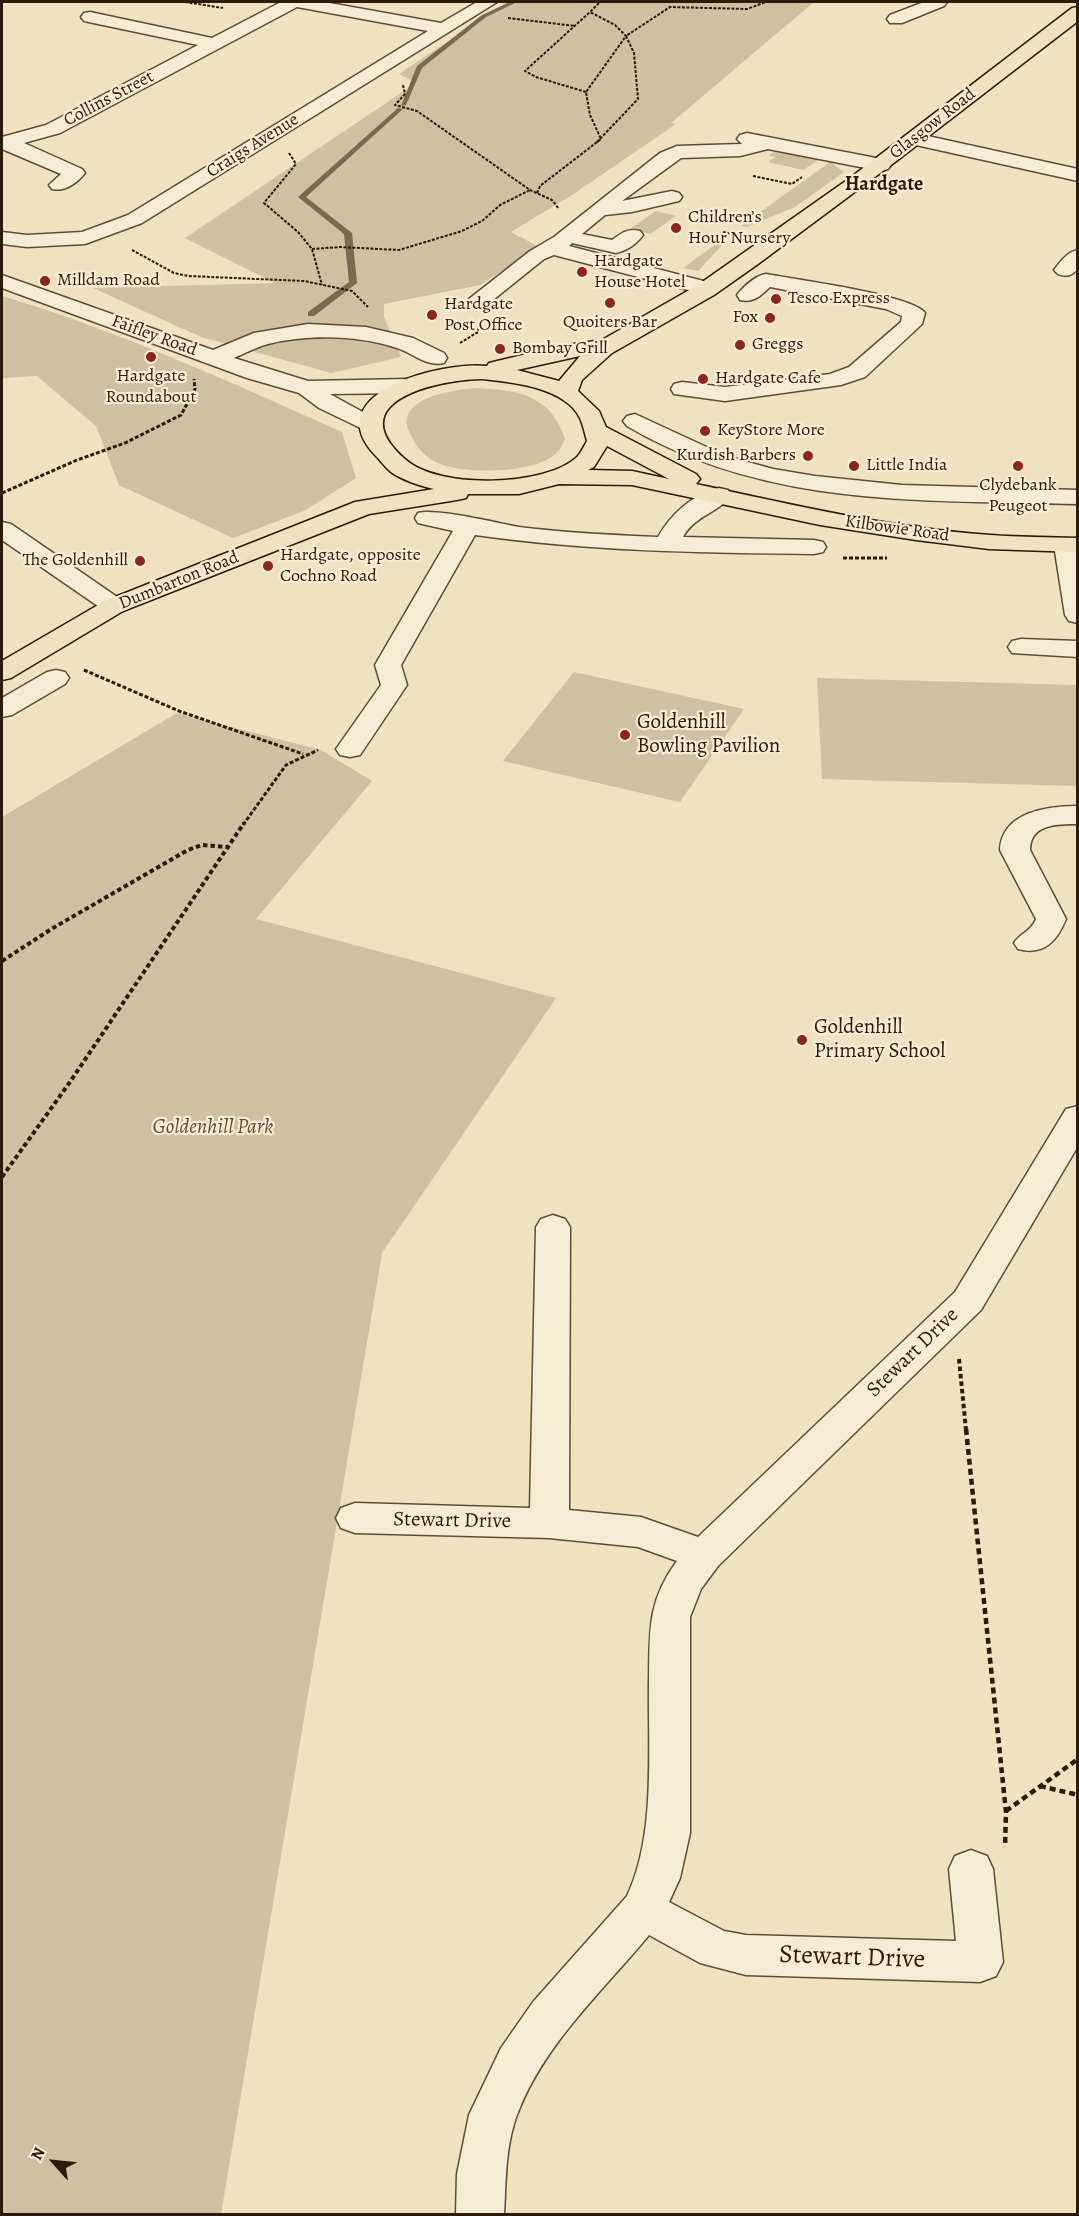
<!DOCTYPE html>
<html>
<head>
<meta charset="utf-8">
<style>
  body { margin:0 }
  #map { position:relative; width:1079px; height:2216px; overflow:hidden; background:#efe2bf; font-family:Alegreya,serif }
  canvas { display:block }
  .frame { position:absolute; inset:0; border:3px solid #2c1b0b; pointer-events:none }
  .north { position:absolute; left:24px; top:2132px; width:60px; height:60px; -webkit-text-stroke:4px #f5ecd5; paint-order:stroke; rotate:297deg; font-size:16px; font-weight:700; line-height:24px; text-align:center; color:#2c1b0b }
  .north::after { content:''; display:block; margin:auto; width:21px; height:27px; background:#2c1b0b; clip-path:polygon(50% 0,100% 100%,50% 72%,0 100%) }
</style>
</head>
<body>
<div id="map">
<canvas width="1079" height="2216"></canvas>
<div class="frame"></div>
<div class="north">N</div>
</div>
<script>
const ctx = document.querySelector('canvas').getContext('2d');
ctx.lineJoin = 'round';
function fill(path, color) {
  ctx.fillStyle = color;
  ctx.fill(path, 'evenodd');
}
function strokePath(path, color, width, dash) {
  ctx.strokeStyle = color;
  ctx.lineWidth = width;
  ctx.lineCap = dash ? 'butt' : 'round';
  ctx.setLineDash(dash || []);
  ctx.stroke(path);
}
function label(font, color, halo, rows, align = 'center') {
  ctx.font = font + ' Alegreya,serif';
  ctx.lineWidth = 4.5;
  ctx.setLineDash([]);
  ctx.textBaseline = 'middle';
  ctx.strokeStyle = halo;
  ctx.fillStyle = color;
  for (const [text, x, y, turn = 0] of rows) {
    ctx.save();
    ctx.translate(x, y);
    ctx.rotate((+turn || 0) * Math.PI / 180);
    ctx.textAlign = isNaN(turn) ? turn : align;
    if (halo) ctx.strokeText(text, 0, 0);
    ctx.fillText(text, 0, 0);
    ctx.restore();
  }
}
fill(new Path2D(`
  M 507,2 L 814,2 L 671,123 L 676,124 L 572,195 L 511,232 L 539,247 L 480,285 L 384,304 L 384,317 L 401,357 L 331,373 L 201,337 L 93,288 L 275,283 L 185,238 L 416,83 L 399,74 Z
  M 774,152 L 822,158 L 803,170 L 768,162 L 775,157 L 768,156 Z
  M 830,162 L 844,172 L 795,207 L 747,227 L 741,226 Z
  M 656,211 L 676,216 L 650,234 L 630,229 Z
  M 720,241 L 725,242 L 698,271 L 683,268 Z
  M 2,296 C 119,331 230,382 342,432 L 356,478 L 304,511 L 233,538 L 119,485 L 96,426 L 37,376 L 2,378 Z
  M 476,388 C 518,390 551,395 565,439 C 563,443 561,448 558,451 C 540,474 469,474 443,465 C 430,461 419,451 413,439 C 411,435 408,430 407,426 C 402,396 456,390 476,388 Z
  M 574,672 L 744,709 L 680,802 L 503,761 Z
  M 817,678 L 1077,685 L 1077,786 L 822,779 Z
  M 177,713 L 321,750 L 372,781 L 256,919 L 556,998 L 382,1253 L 221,2214 L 2,2214 L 2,817 Z`), '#cec0a0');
fill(new Path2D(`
  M 510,2 L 517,2 L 486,17 L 422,68 L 406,105 L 401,106 L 417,66 L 482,15 Z
  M 398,108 L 403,109 L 306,197 L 352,233 L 357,283 L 314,316 L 308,316 L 308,312 L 349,282 L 344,234 L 298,197 Z`), '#796a52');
const minor = new Path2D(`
  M 281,2 L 324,2 L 441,23 L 477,2 L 497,2 L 142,223 L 85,244 L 27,247 L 2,244 L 2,232 L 27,235 L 82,232 L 128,215 L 428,31 L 297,7 L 60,133 L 24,143 L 82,169 L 85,173 C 77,183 65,192 52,189 L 49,185 L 61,174 L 2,149 L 2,137 L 46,125 L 198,45 L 84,21 L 81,17 L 84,13 L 90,12 L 212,38 Z
  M 924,2 L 947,2 L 944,6 L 902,23 L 890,23 L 887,19 L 890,15 Z
  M 747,133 L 881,159 L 888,161 L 891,165 L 888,169 L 881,171 L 768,149 L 740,156 L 681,158 L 622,201 L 672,191 L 679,193 L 682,197 L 679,201 L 632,212 L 605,215 L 582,234 L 612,240 C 622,233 628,228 640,231 L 643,235 C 637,244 626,251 616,253 L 572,243 L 569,246 L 715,284 L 718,289 L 715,294 L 707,295 L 554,255 L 544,259 L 488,304 L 480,305 L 472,304 L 469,299 L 530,251 L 554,237 L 660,153 L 677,146 L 740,144 L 742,144 L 737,139 L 740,135 Z
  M 914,133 L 1078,169 L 1078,181 L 907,143 L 904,139 L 907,135 Z
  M 1078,250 L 1078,269 C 1071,276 1067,277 1058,274 L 1054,270 C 1060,262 1067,252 1078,250 Z
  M 766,274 C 793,279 913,295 925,313 L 922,324 L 865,377 L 841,385 L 725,401 L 674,394 L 671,389 L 674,384 L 682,382 L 725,387 L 830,374 L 849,367 L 901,322 L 902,316 L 886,309 L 770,287 C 760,296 754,303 740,300 L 737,295 C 744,286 755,276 766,274 Z
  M 2,275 L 213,350 L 254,333 L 308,324 L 366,327 L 413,338 L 444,353 L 447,358 L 444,363 C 426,367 413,353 397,348 C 358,335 308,334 268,344 C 257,347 245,353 234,358 L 308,381 L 408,379 L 416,381 L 419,386 L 416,391 L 408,393 L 330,394 L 379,421 L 383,426 L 379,431 L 371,433 L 319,408 L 299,393 L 247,378 L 2,288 Z
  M 635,414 L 726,456 L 773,469 L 815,476 L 902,485 L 1078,490 L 1078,504 C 922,500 766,508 627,426 L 623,421 L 627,416 Z
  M 719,488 L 728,490 L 731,495 C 719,513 695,515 683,537 L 814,540 L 823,542 L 826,547 L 823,552 L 814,554 C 700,553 588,551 475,535 L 401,665 L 407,685 L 360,755 L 350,757 L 340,755 L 336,749 L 381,685 L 375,665 L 453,531 L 418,523 L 415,518 L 418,513 C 436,508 497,523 519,527 C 565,533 612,535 658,537 C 671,514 693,494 719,488 Z
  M 2,522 L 11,524 L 123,601 L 127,606 L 123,611 L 114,614 L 105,611 L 2,540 Z
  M 1066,538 L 1075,540 L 1078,544 L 1078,623 L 1069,621 L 1065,615 L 1054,545 L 1057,540 Z
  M 1021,639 L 1078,641 L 1078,657 L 1012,653 L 1008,647 L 1012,641 Z
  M 56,670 L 65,672 L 69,678 L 65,684 L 12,715 L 2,717 L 2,698 L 47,672 Z
  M 1078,806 L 1078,824 C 1057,824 1030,824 1030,850 L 1066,919 C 1057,941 1044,956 1018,949 L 1014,943 C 1021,932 1030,933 1036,919 L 1000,850 C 1002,812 1047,806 1078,806 Z
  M 1078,1106 L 1078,1146 L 981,1310 L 718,1566 L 701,1589 L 690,1617 L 690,1833 L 680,1878 L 669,1902 L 724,1931 L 746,1935 L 956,1941 L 949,1869 L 955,1856 L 971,1850 L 987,1856 L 993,1869 L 1003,1962 L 996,1976 L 980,1982 L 746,1975 L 700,1963 L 649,1935 C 602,1992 543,2045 517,2115 C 505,2147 506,2182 504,2214 L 456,2214 L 457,2174 L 469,2115 L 501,2048 L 533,2002 L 627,1896 C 656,1835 648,1751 649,1683 C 650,1634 646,1603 677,1561 L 638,1547 L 549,1538 L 355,1533 L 341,1528 L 336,1518 L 341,1508 L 355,1503 L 530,1508 L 536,1227 L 541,1219 L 553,1215 L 565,1219 L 570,1227 L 569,1510 L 641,1517 L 698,1537 L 955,1292 L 1066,1109 Z`);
const major = new Path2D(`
  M 1078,7 L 1078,21 L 895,162 L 758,264 L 714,295 L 612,353 L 582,380 L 578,391 L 599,411 L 606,427 L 696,474 L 700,479 L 696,484 C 793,505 891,528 990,535 C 1019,537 1048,537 1078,538 L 1078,552 L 989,549 L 916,540 L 820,525 L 632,485 L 559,484 L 519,494 L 468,494 L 466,498 L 457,500 L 369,514 L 123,611 L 11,678 L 2,680 L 2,661 L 105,601 L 355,502 L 434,489 C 421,486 402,480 391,472 C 385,467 380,460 375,455 C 316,392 444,361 487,366 L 489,363 L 560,346 L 602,340 L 698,285 L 850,178 L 1072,8 ZM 580,356 L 559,381 L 517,370 ZM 481,379 C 511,382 565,387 580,418 C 583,425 585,434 587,441 C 584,446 581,453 577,457 C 545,487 439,489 406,460 C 339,402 435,380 481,379 ZM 607,446 L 669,479 L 632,471 L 588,470 L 594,467 Z`);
strokePath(minor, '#5d4d38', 3);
strokePath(major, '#2c1b0b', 3);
strokePath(new Path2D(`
  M 185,2 L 223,8
  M 508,18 L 575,26
  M 403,85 L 405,94 L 395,105 L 417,111 L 530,190 L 552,200 L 559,209
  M 586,92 L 536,77 L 525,71 L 590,12
  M 597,142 L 638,99 L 634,53 L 626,36 L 670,7 L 747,9 L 766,2
  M 289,153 L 296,164 L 264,203 L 298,232 L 312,249 L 322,285
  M 753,176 L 792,184 L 802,177
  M 537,193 L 540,186 L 601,139 L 590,115 L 586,92 L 626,36 L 615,25 L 590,12 L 600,2
  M 723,232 L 735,235
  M 312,249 L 340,247 L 399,250 L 462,231 L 482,221 L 500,205 L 530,190
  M 132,250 L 174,273 L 188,276 L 304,281 L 352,291 L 368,307
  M 460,343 L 478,332 L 479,324`), '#2c1b0b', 2, [3, 1.5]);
strokePath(new Path2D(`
  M 2,493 L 77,460 L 125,443 L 181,415 L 195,389 L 194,379
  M 843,558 L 887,558
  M 84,670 L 179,711 L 303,754
  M 243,825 L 286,765 L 318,750`), '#2c1b0b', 3, [4, 2]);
strokePath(new Path2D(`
  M 2,961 L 53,928 L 188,850 L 202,845 L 227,847
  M 2,1177 L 70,1082 L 244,823
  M 959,1359 L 966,1430`), '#2c1b0b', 4, [4.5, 3]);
strokePath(new Path2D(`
  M 966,1429 L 1006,1812 L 1005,1847
  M 1040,1786 L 1078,1795
  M 1006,1811 L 1078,1759`), '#2c1b0b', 4.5, [6, 4]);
fill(minor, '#f5ecd5');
fill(major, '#efe2bf');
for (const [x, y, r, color] of [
  [676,228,6,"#8f2418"],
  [582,272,6,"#8f2418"],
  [45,281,6,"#8f2418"],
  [776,299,6,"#8f2418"],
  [610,303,6,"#8f2418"],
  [432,315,6,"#8f2418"],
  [770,318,6,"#8f2418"],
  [740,345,6,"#8f2418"],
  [500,349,6,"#8f2418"],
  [151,357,6,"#8f2418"],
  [703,379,6,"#8f2418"],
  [705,431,6,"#8f2418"],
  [808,456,6,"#8f2418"],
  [854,466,6,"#8f2418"],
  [1018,466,6,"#8f2418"],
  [140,561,6,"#8f2418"],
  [268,566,6,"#8f2418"],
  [625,735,6,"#8f2418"],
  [802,1040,6,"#8f2418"]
]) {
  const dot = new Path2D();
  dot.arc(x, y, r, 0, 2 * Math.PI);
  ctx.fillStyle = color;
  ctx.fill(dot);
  strokePath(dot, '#f5ecd5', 2);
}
label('18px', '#2c1b0b', '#f5ecd5', [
  ["Collins Street",109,99,-28],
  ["Glasgow Road",933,124,-38],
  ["Craigs Avenue",253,146,-32],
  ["Faifley Road",154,336,20],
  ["Kilbowie Road",897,529,8],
  ["Dumbarton Road",179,581,-22]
]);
label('18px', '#2c1b0b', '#f5ecd5', [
  ["Children’s",688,218],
  ["Hour Nursery",688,239],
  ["Hardgate",594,262],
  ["House Hotel",594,283],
  ["Milldam Road",57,281],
  ["Tesco Express",788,299],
  ["Hardgate",444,305],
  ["Post Office",444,326],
  ["Fox",758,318,"right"],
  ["Quoiters Bar",610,323,"center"],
  ["Greggs",752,345],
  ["Bombay Grill",512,349],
  ["Hardgate",151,377,"center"],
  ["Roundabout",151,398,"center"],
  ["Hardgate Cafe",715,379],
  ["KeyStore More",717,431],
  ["Kurdish Barbers",796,456,"right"],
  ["Little India",866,466],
  ["Clydebank",1018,486,"center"],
  ["Peugeot",1018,507,"center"],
  ["Hardgate, opposite",280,556],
  ["Cochno Road",280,577],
  ["The Goldenhill",128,561,"right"]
], 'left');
label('bold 20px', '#2c1b0b', '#f5ecd5', [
  ["Hardgate",884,185]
]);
label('21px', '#2c1b0b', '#f5ecd5', [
  ["Goldenhill",637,723],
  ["Bowling Pavilion",637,747],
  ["Goldenhill",814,1028],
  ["Primary School",814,1052]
], 'left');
label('italic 21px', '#5d4d38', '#f5ecd5', [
  ["Goldenhill Park",213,1128]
]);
label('21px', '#2c1b0b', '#f5ecd5', [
  ["Stewart Drive",913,1353,-44],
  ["Stewart Drive",452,1521,1]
]);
label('26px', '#2c1b0b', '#f5ecd5', [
  ["Stewart Drive",852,1958,2]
]);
</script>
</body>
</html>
